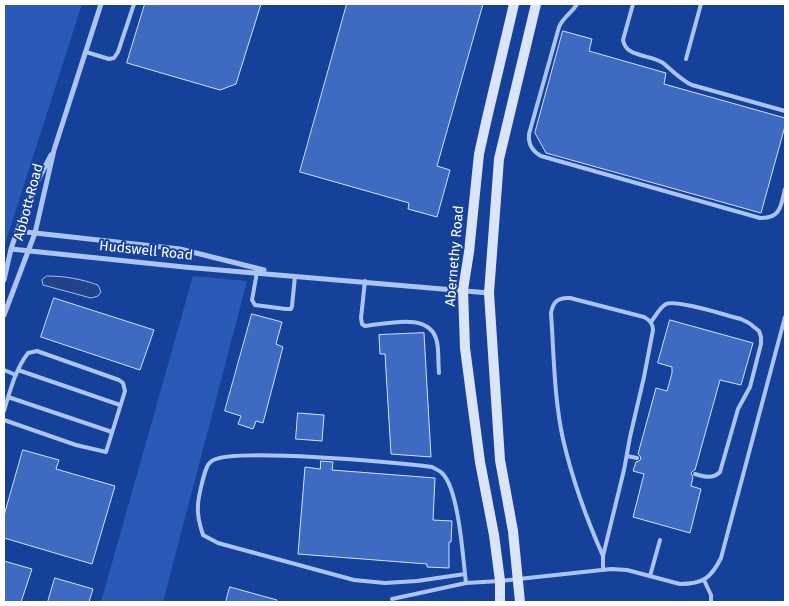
<!DOCTYPE html>
<html>
<head>
<meta charset="utf-8">
<style>
  body { margin:0 }
  #map { position:relative; width:789px; height:606px; overflow:hidden; background:#16419b; font-family:"Fira Sans",sans-serif }
  canvas { display:block }
  .frame { position:absolute; inset:0; border:5px solid #fff; pointer-events:none }
</style>
</head>
<body>
<div id="map">
<canvas width="789" height="606"></canvas>
<div class="frame"></div>
</div>
<script>
const ctx = document.querySelector('canvas').getContext('2d');
ctx.lineJoin = 'round';
function fill(path, color) {
  ctx.fillStyle = color;
  ctx.fill(path, 'evenodd');
}
function strokePath(path, color, width, dash) {
  ctx.strokeStyle = color;
  ctx.lineWidth = width;
  ctx.lineCap = dash ? 'butt' : 'round';
  ctx.setLineDash(dash || []);
  ctx.stroke(path);
}
function label(font, color, halo, rows, align = 'center') {
  ctx.font = font + ' "Fira Sans",sans-serif';
  ctx.lineWidth = 4;
  ctx.setLineDash([]);
  ctx.textBaseline = 'middle';
  ctx.strokeStyle = halo;
  ctx.fillStyle = color;
  for (const [text, x, y, turn = 0] of rows) {
    ctx.save();
    ctx.translate(x, y);
    ctx.rotate((+turn || 0) * Math.PI / 180);
    ctx.textAlign = isNaN(turn) ? turn : align;
    if (halo) ctx.strokeText(text, 0, 0);
    ctx.fillText(text, 0, 0);
    ctx.restore();
  }
}
fill(new Path2D(`
  M 4,4 L 82,4 L 4,247 Z
  M 193,276 L 247,281 L 163,602 L 101,602 Z`), '#295ab8');
const water = new Path2D(`
  M 47,276 C 65,276 81,279 98,285 L 101,292 L 98,296 L 91,298 L 43,285 L 42,280 Z`);
fill(water, '#224387');
strokePath(water, '#9ebdf5', 1);
const building = new Path2D(`
  M 145,4 L 261,4 L 236,84 L 220,90 L 127,63 Z
  M 347,4 L 483,4 L 437,166 L 450,170 L 437,217 L 408,209 L 409,203 L 300,172 Z
  M 563,31 L 592,39 L 589,51 L 666,73 L 664,84 L 785,118 L 785,126 L 761,213 L 546,153 L 535,133 Z
  M 54,298 L 154,330 L 140,370 L 41,337 Z
  M 252,314 L 282,322 L 276,344 L 283,347 L 263,423 L 256,421 L 253,429 L 238,424 L 241,416 L 225,411 Z
  M 670,320 L 753,343 L 741,385 L 720,380 L 695,470 L 693,471 L 691,473 L 693,477 L 691,486 L 701,489 L 690,533 L 633,517 L 644,474 L 633,471 L 636,462 L 639,461 L 641,459 L 640,456 L 638,454 L 656,388 L 667,391 L 672,373 L 672,367 L 658,363 Z
  M 424,333 L 431,457 L 391,454 L 385,354 L 380,354 L 379,335 Z
  M 298,413 L 324,415 L 322,441 L 296,439 Z
  M 23,450 L 59,460 L 56,469 L 115,486 L 92,564 L 4,538 L 4,516 Z
  M 321,461 L 333,462 L 332,470 L 435,478 L 433,520 L 452,521 L 451,542 L 449,542 L 449,568 L 427,567 L 427,564 L 298,554 L 305,467 L 320,469 Z
  M 4,561 L 32,569 L 21,602 L 4,602 Z
  M 55,578 L 93,589 L 89,602 L 48,602 Z
  M 230,587 L 277,600 L 276,602 L 226,602 Z`);
fill(building, '#3e6ac1');
strokePath(building, '#d3e1fd', 1);
strokePath(new Path2D(`
  M 577,4 C 572,13 563,17 559,27 L 529,134 C 528,144 532,151 541,156 L 760,218 C 781,219 781,205 785,189
  M 633,4 L 623,40 C 626,58 650,54 663,63 C 673,71 681,80 692,85 L 785,111
  M 86,52 L 109,59 L 114,58 L 118,52 L 134,4
  M 686,59 L 701,4
  M 257,272 L 252,300 L 255,305 L 286,309 L 291,309 L 292,306 L 295,276
  M 365,281 L 361,318 L 362,324 L 365,326 C 387,324 431,311 437,342 C 439,352 438,363 439,373
  M 651,322 C 655,317 660,307 666,304 C 676,299 728,316 741,319 L 749,323 L 759,331 L 761,337 L 761,344 L 750,387 L 738,409 L 720,472 C 713,479 705,477 695,474
  M 4,370 L 16,375
  M 18,370 L 120,405
  M 8,397 L 112,432
  M 4,411 C 10,391 15,370 28,353 L 37,351 L 119,380 L 123,383 L 125,391 L 106,452 L 76,445 L 4,420
  M 627,456 L 637,458
  M 603,556 C 587,520 572,478 563,439 C 554,398 554,355 551,313 C 553,302 558,297 570,298 L 644,317 C 650,320 653,324 653,330 L 644,377 L 630,437 L 624,470 L 603,556 L 603,570
  M 465,574 L 417,581 L 385,583 L 354,580 L 218,543 L 203,535 C 200,526 197,514 198,505 C 198,498 204,473 207,467 C 207,466 210,462 212,461 C 230,447 401,463 432,467 C 436,469 440,471 442,473 C 459,489 463,559 466,583
  M 650,576 L 660,540
  M 704,580 L 711,595 L 711,602
  M 392,599 L 466,583 L 500,581 L 611,569 L 627,570 L 680,584 C 703,584 711,578 721,558 L 785,317`), '#abc4f2', 4);
strokePath(new Path2D(`
  M 17,231 L 180,249 L 264,270
  M 11,249 L 184,267 L 489,293
  M 4,280 L 11,249 L 17,231 L 38,180 L 51,155
  M 4,315 L 35,233 L 54,150 L 101,4`), '#abc4f2', 5);
strokePath(new Path2D(`
  M 500,602 L 500,581 L 494,535 L 480,462 L 465,348 L 463,290 L 469,252 L 479,154 L 487,118 L 514,4
  M 520,602 L 513,531 L 500,460 L 489,293 L 499,159 L 536,4`), '#dae5fc', 10);
label('14px', '#fff', '#16419b', [
  ["Abbott Road",29,202,-75],
  ["Hudswell Road",146,251,6],
  ["Abernethy Road",455,256,-85]
]);
</script>
</body>
</html>
